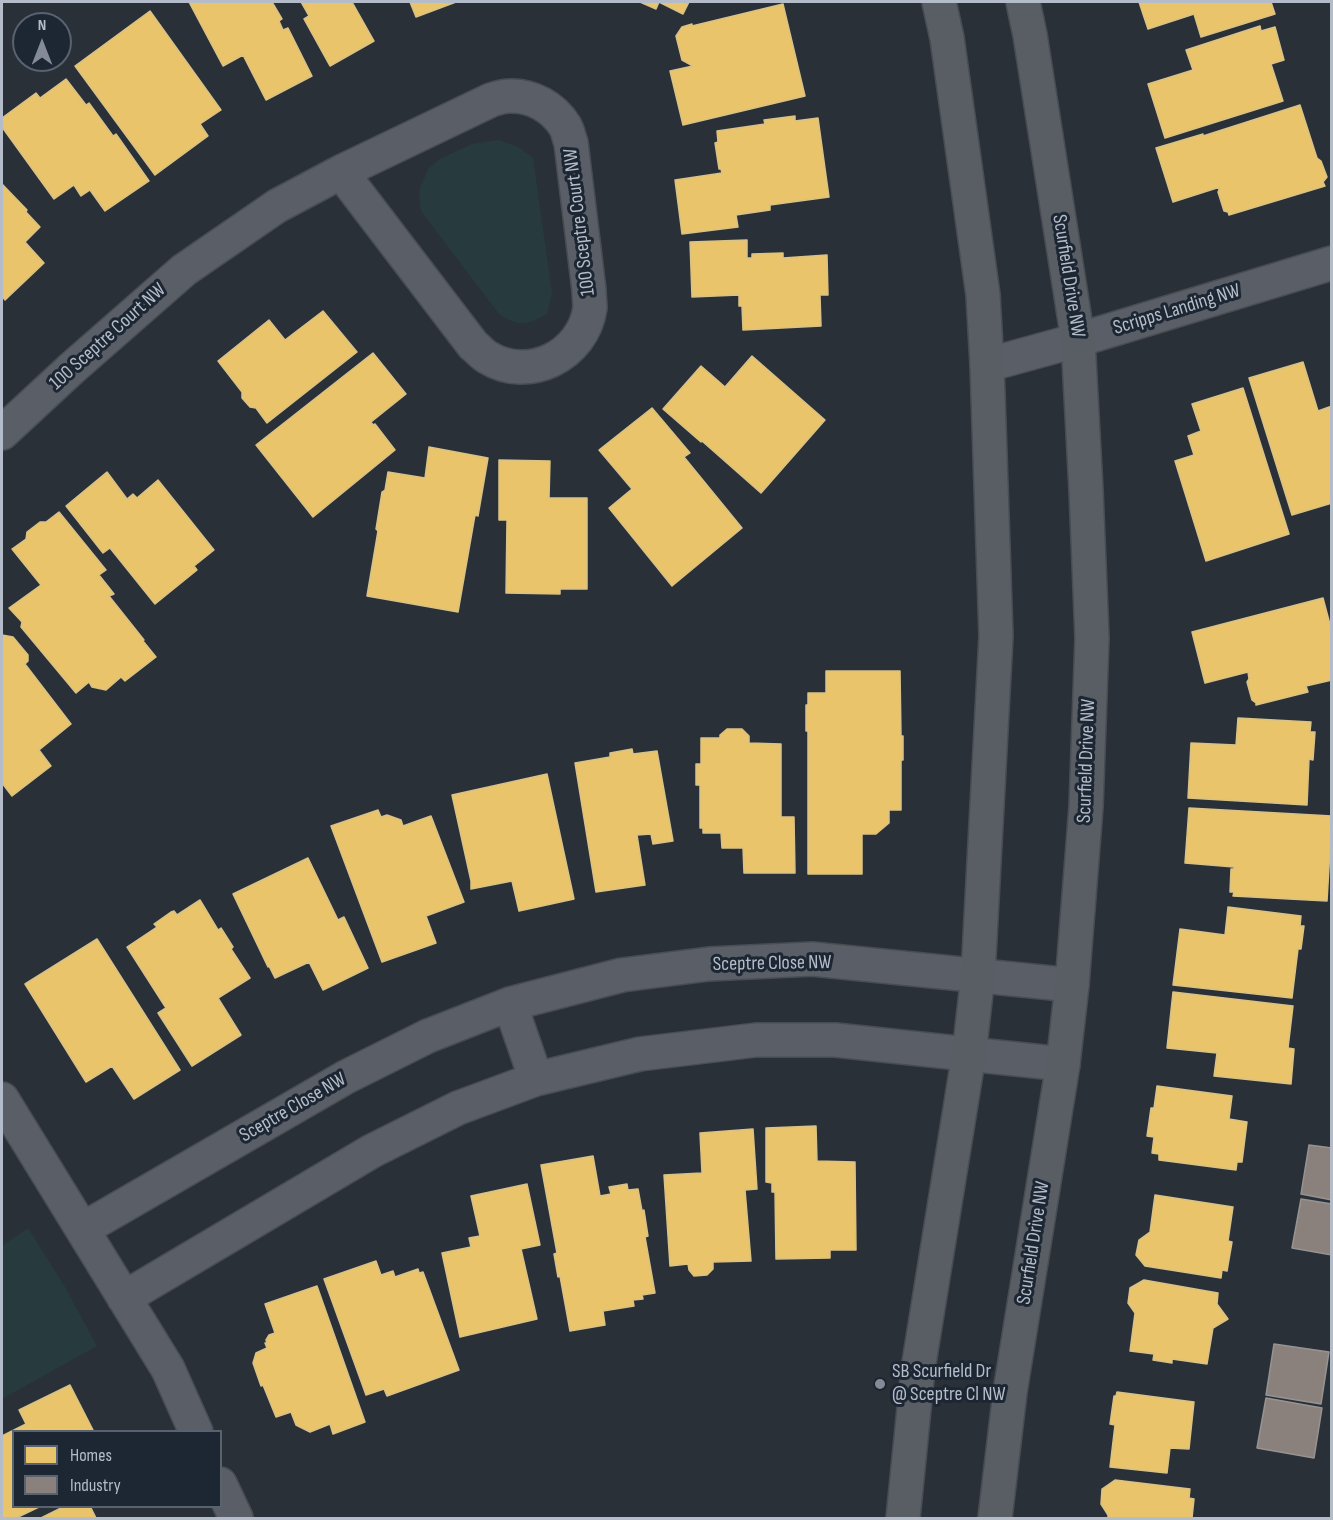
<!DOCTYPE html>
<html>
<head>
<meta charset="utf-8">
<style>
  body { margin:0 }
  #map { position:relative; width:1333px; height:1520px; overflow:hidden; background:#2a3038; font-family:"Sofia Sans Condensed",sans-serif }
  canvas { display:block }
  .frame { position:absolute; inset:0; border:3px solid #b4bcc9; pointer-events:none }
  .legend { position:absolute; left:12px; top:1430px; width:210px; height:78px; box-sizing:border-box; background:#1d2633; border:2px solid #59626f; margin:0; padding:8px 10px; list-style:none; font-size:18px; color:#b4bcc9 }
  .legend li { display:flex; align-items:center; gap:12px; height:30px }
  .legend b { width:30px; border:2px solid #59626f }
  .north { position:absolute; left:12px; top:12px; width:60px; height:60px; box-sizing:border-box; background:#1d2633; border:2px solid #59626f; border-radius:50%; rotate:0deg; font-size:16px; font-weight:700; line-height:24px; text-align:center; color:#b4bcc9 }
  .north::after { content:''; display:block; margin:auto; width:21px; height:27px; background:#848b96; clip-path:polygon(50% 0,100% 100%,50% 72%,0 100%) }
</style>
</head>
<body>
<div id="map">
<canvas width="1333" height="1520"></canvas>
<div class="frame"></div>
<ul class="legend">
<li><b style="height:16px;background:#e9c46a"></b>Homes</li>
<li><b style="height:16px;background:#8a817c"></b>Industry</li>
</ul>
<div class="north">N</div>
</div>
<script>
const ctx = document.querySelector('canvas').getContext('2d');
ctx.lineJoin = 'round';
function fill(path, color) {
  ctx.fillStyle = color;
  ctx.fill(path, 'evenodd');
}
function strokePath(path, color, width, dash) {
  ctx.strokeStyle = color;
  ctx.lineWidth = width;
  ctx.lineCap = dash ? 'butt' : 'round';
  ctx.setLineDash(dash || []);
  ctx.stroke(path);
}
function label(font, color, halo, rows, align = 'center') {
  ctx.font = font + ' "Sofia Sans Condensed",sans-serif';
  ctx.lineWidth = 6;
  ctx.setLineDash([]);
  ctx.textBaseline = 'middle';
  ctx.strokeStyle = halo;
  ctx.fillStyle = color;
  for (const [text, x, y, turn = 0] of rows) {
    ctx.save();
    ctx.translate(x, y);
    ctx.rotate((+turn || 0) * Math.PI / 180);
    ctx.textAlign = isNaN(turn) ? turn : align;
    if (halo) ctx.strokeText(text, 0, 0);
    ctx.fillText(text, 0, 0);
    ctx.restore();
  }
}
fill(new Path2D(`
  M 499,140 L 518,147 L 533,158 L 552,293 L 547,314 C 528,325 517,327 499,314 L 421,211 L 419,191 L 428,169 L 440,159 L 472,144 Z
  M 28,1228 L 65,1287 L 97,1346 L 2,1399 L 2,1246 Z`), '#273a3e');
const homes = new Path2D(`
  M 189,2 L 272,2 L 282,19 L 279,21 L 283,30 L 288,28 L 312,76 L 266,100 L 243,55 L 223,66 Z
  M 301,2 L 352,2 L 374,41 L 330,66 L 304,19 L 309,16 Z
  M 410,2 L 456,2 L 416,17 Z
  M 640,2 L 689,2 L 683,14 L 659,2 L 656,9 Z
  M 1139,2 L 1271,2 L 1275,14 L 1201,37 L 1194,14 L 1148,29 Z
  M 783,4 L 805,96 L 683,125 L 670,71 L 693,66 L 682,60 L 676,36 L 682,27 L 692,24 L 692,26 Z
  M 150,11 L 221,110 L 200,124 L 208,136 L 155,175 L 75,66 Z
  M 1260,26 L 1261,31 L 1275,27 L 1284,60 L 1271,64 L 1283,101 L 1165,138 L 1148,84 L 1193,70 L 1186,50 Z
  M 66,79 L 86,105 L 89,103 L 113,136 L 116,134 L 149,181 L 105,211 L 90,190 L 81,196 L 74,185 L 54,199 L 2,127 L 2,118 L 36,93 L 40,98 Z
  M 1300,105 L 1317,158 L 1321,161 L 1327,177 L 1323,182 L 1325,186 L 1229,215 L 1228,212 L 1224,211 L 1218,192 L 1220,187 L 1173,202 L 1156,148 L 1203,134 L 1203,136 Z
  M 795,116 L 795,121 L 818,118 L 829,197 L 770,205 L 770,210 L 736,215 L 738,227 L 682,234 L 675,180 L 722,173 L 721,169 L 719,169 L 715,143 L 718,142 L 717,131 L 765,124 L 764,120 Z
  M 2,184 L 27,210 L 26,212 L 40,227 L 25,242 L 44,263 L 5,300 L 2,296 Z
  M 747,240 L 747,258 L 752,258 L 752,254 L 783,253 L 783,258 L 827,255 L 828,295 L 820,295 L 821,326 L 743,330 L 742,306 L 739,306 L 739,295 L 692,297 L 690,242 Z
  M 323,311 L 357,352 L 267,423 L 256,408 L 250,407 L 242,398 L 242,392 L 218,361 L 269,320 L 285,340 Z
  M 373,353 L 406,394 L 371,422 L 373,425 L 375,424 L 395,450 L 313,517 L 256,445 Z
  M 752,356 L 825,420 L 761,493 L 702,441 L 701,442 L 663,409 L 701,366 L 725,387 Z
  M 1303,362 L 1318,411 L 1332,406 L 1332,503 L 1292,515 L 1249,378 Z
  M 1243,388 L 1289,534 L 1206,561 L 1175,461 L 1194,455 L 1188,436 L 1201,431 L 1192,404 Z
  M 652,408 L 690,453 L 684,457 L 742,528 L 672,586 L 609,508 L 632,489 L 599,450 Z
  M 429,447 L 488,458 L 478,516 L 475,515 L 458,612 L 367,596 L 378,531 L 376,529 L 382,492 L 385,490 L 388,472 L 425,478 Z
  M 499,460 L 550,461 L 549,498 L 587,498 L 587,589 L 560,589 L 560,594 L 506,593 L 507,520 L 499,520 Z
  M 107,472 L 127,499 L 133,494 L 137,498 L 158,480 L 214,550 L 194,566 L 197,570 L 155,604 L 110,548 L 103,553 L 66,506 Z
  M 59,512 L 106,570 L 99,575 L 114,594 L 109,596 L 144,640 L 143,641 L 156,657 L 125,681 L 121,677 L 106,690 L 92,687 L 89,682 L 76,693 L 21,627 L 22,622 L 9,608 L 41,585 L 12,549 L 26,539 L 27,532 L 40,522 L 46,522 Z
  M 1323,598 L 1332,632 L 1332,680 L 1306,686 L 1308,692 L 1256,705 L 1256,703 L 1252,700 L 1247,682 L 1249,679 L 1248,672 L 1205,683 L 1192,632 Z
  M 2,635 L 13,637 L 28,655 L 28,661 L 25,664 L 71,724 L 39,750 L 51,766 L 12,796 L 2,783 Z
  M 826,671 L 900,671 L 901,736 L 903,736 L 903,760 L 901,760 L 901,810 L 889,810 L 889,823 L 876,834 L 862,834 L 862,874 L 808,874 L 808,731 L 806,731 L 806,705 L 808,705 L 808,693 L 826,693 Z
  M 1238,718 L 1311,722 L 1310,732 L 1315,732 L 1313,760 L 1309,759 L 1307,805 L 1188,798 L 1191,743 L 1236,745 Z
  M 727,729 L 742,729 L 749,736 L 749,743 L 781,744 L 781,817 L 794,817 L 795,873 L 744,873 L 743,848 L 722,848 L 721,833 L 703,833 L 703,828 L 700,828 L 700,785 L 696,785 L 696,764 L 701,764 L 701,738 L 720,738 L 720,735 Z
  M 632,749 L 633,754 L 657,751 L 673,841 L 653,844 L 651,834 L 637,835 L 645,885 L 596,892 L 575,763 L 610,757 L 610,753 Z
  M 547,774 L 574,899 L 519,911 L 512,881 L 471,889 L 471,881 L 452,795 Z
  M 1189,808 L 1332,816 L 1327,901 L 1233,896 L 1234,892 L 1230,892 L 1231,869 L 1234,869 L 1234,867 L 1185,863 Z
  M 378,810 L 381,817 L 387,815 L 401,820 L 403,826 L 431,816 L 464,902 L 426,916 L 436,943 L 382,962 L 331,826 Z
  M 308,858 L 338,920 L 344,917 L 368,968 L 323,990 L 309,962 L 275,978 L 269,966 L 268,967 L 233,894 Z
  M 200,900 L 218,930 L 221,928 L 233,947 L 231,949 L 250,978 L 218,998 L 241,1035 L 192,1066 L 158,1013 L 166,1008 L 127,947 L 157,927 L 154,924 L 171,912 L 174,911 L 177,915 Z
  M 1228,907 L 1301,916 L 1300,926 L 1304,926 L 1301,949 L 1298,949 L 1292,998 L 1173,985 L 1180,929 L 1225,935 Z
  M 97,939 L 180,1070 L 134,1099 L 112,1066 L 86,1082 L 25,984 Z
  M 1173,992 L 1293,1006 L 1288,1048 L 1294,1049 L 1291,1084 L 1214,1076 L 1217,1053 L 1167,1048 Z
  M 1157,1086 L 1232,1096 L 1229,1119 L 1247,1122 L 1242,1162 L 1237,1162 L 1236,1170 L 1159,1160 L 1159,1154 L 1152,1153 L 1154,1137 L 1147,1136 L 1151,1108 L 1154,1108 Z
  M 816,1126 L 817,1161 L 855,1162 L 856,1250 L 830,1250 L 830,1258 L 776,1259 L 775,1192 L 772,1192 L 772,1183 L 766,1182 L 766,1128 Z
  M 753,1129 L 757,1189 L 745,1190 L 751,1261 L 713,1262 L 713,1269 L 707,1275 L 694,1276 L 689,1270 L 688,1264 L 670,1266 L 664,1175 L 702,1173 L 700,1133 Z
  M 593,1156 L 600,1196 L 611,1194 L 609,1187 L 627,1184 L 628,1190 L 638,1189 L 642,1211 L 644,1210 L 648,1236 L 645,1237 L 655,1293 L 642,1295 L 643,1299 L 633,1300 L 634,1306 L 603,1311 L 605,1325 L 570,1331 L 560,1276 L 558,1277 L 554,1254 L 557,1253 L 541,1165 Z
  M 527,1184 L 540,1245 L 521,1249 L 537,1319 L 460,1337 L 442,1253 L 471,1247 L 469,1238 L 480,1236 L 471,1196 Z
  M 1155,1195 L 1233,1207 L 1228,1241 L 1232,1242 L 1227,1271 L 1222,1270 L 1221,1278 L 1145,1266 L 1136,1255 L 1139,1240 L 1150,1232 Z
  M 376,1261 L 381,1275 L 393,1271 L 395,1277 L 418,1269 L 419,1273 L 423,1272 L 459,1370 L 387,1396 L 384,1389 L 366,1395 L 324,1279 Z
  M 1144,1280 L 1218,1293 L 1217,1304 L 1228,1319 L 1213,1328 L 1207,1364 L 1172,1359 L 1172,1363 L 1153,1360 L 1154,1354 L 1130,1351 L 1135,1313 L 1128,1303 L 1130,1288 Z
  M 317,1286 L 365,1422 L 333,1434 L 330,1424 L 310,1432 L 296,1425 L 291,1412 L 276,1417 L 263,1385 L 261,1386 L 253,1363 L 256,1353 L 267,1348 L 265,1343 L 267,1343 L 266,1340 L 269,1335 L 275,1333 L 265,1304 Z
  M 70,1385 L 94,1432 L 14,1432 L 14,1506 L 41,1506 L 16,1518 L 2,1518 L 2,1436 L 26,1424 L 19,1410 Z
  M 1117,1392 L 1194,1402 L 1189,1449 L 1170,1448 L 1167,1473 L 1110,1467 L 1115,1425 L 1110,1424 L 1114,1396 L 1116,1396 Z
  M 1115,1480 L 1190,1489 L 1189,1498 L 1194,1499 L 1192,1518 L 1108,1518 L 1108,1515 L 1101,1504 L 1102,1489 Z
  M 65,1506 L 90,1506 L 96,1518 L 41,1518 Z`);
fill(homes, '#e9c46a');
strokePath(homes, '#d9c286', 1.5);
const industry = new Path2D(`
  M 1309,1145 L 1332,1148 L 1332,1200 L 1301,1194 Z
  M 1301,1199 L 1332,1204 L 1332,1255 L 1292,1248 Z
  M 1274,1344 L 1329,1352 L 1321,1404 L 1266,1395 Z
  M 1266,1398 L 1322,1408 L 1314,1458 L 1257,1448 Z`);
fill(industry, '#8a817c');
strokePath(industry, '#979393', 1.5);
const street = new Path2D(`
  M 987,365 L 1078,340 L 1332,263
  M 2,433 L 71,369 L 184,270 L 277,206 L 341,172 L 491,100 C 497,98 503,96 509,96 C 532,95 553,107 565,126 C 568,131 569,138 571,143 L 589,290 C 589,296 590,303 590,308 C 583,356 528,383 487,357 C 482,354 478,349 473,345 L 341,172
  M 510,1004 L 536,1079
  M 2,1099 L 168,1369 L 196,1432
  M 83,1229 L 346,1077 L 428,1036 L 510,1004 L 622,975 L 709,964 L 812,959 L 1072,985
  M 124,1298 L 372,1151 L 458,1108 L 536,1079 L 640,1054 L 756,1040 L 835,1040 L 1063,1064
  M 220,1484 L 236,1518`);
const secondary = new Path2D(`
  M 903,1518 L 918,1369 L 969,1054 L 978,975 L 996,636 L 987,365 L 983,295 L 947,38 L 939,2
  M 995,1518 L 1010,1392 L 1063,1064 L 1072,985 L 1086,807 L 1092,638 L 1086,490 L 1078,340 L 1030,35 L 1023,2`);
strokePath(street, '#484c53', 36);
strokePath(secondary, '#484c53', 36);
strokePath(street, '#5a5e66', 33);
strokePath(secondary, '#595d64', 33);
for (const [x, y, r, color] of [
  [880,1384,6,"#848b96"]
]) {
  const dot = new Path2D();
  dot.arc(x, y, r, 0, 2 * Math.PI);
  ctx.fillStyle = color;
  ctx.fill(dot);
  strokePath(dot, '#1d2633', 2);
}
label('20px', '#b4bcc9', '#1d2633', [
  ["100 Sceptre Court NW",580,222,-97],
  ["Scurfield Drive NW",1068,276,81],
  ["Scripps Landing NW",1177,310,-17],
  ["100 Sceptre Court NW",108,337,-42],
  ["Scurfield Drive NW",1087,761,-88],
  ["Sceptre Close NW",772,964,-1],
  ["Sceptre Close NW",293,1108,-30],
  ["Scurfield Drive NW",1034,1243,-81]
]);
label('20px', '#b4bcc9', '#1d2633', [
  ["SB Scurfield Dr",892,1372],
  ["@ Sceptre Cl NW",892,1395]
], 'left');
</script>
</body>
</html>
